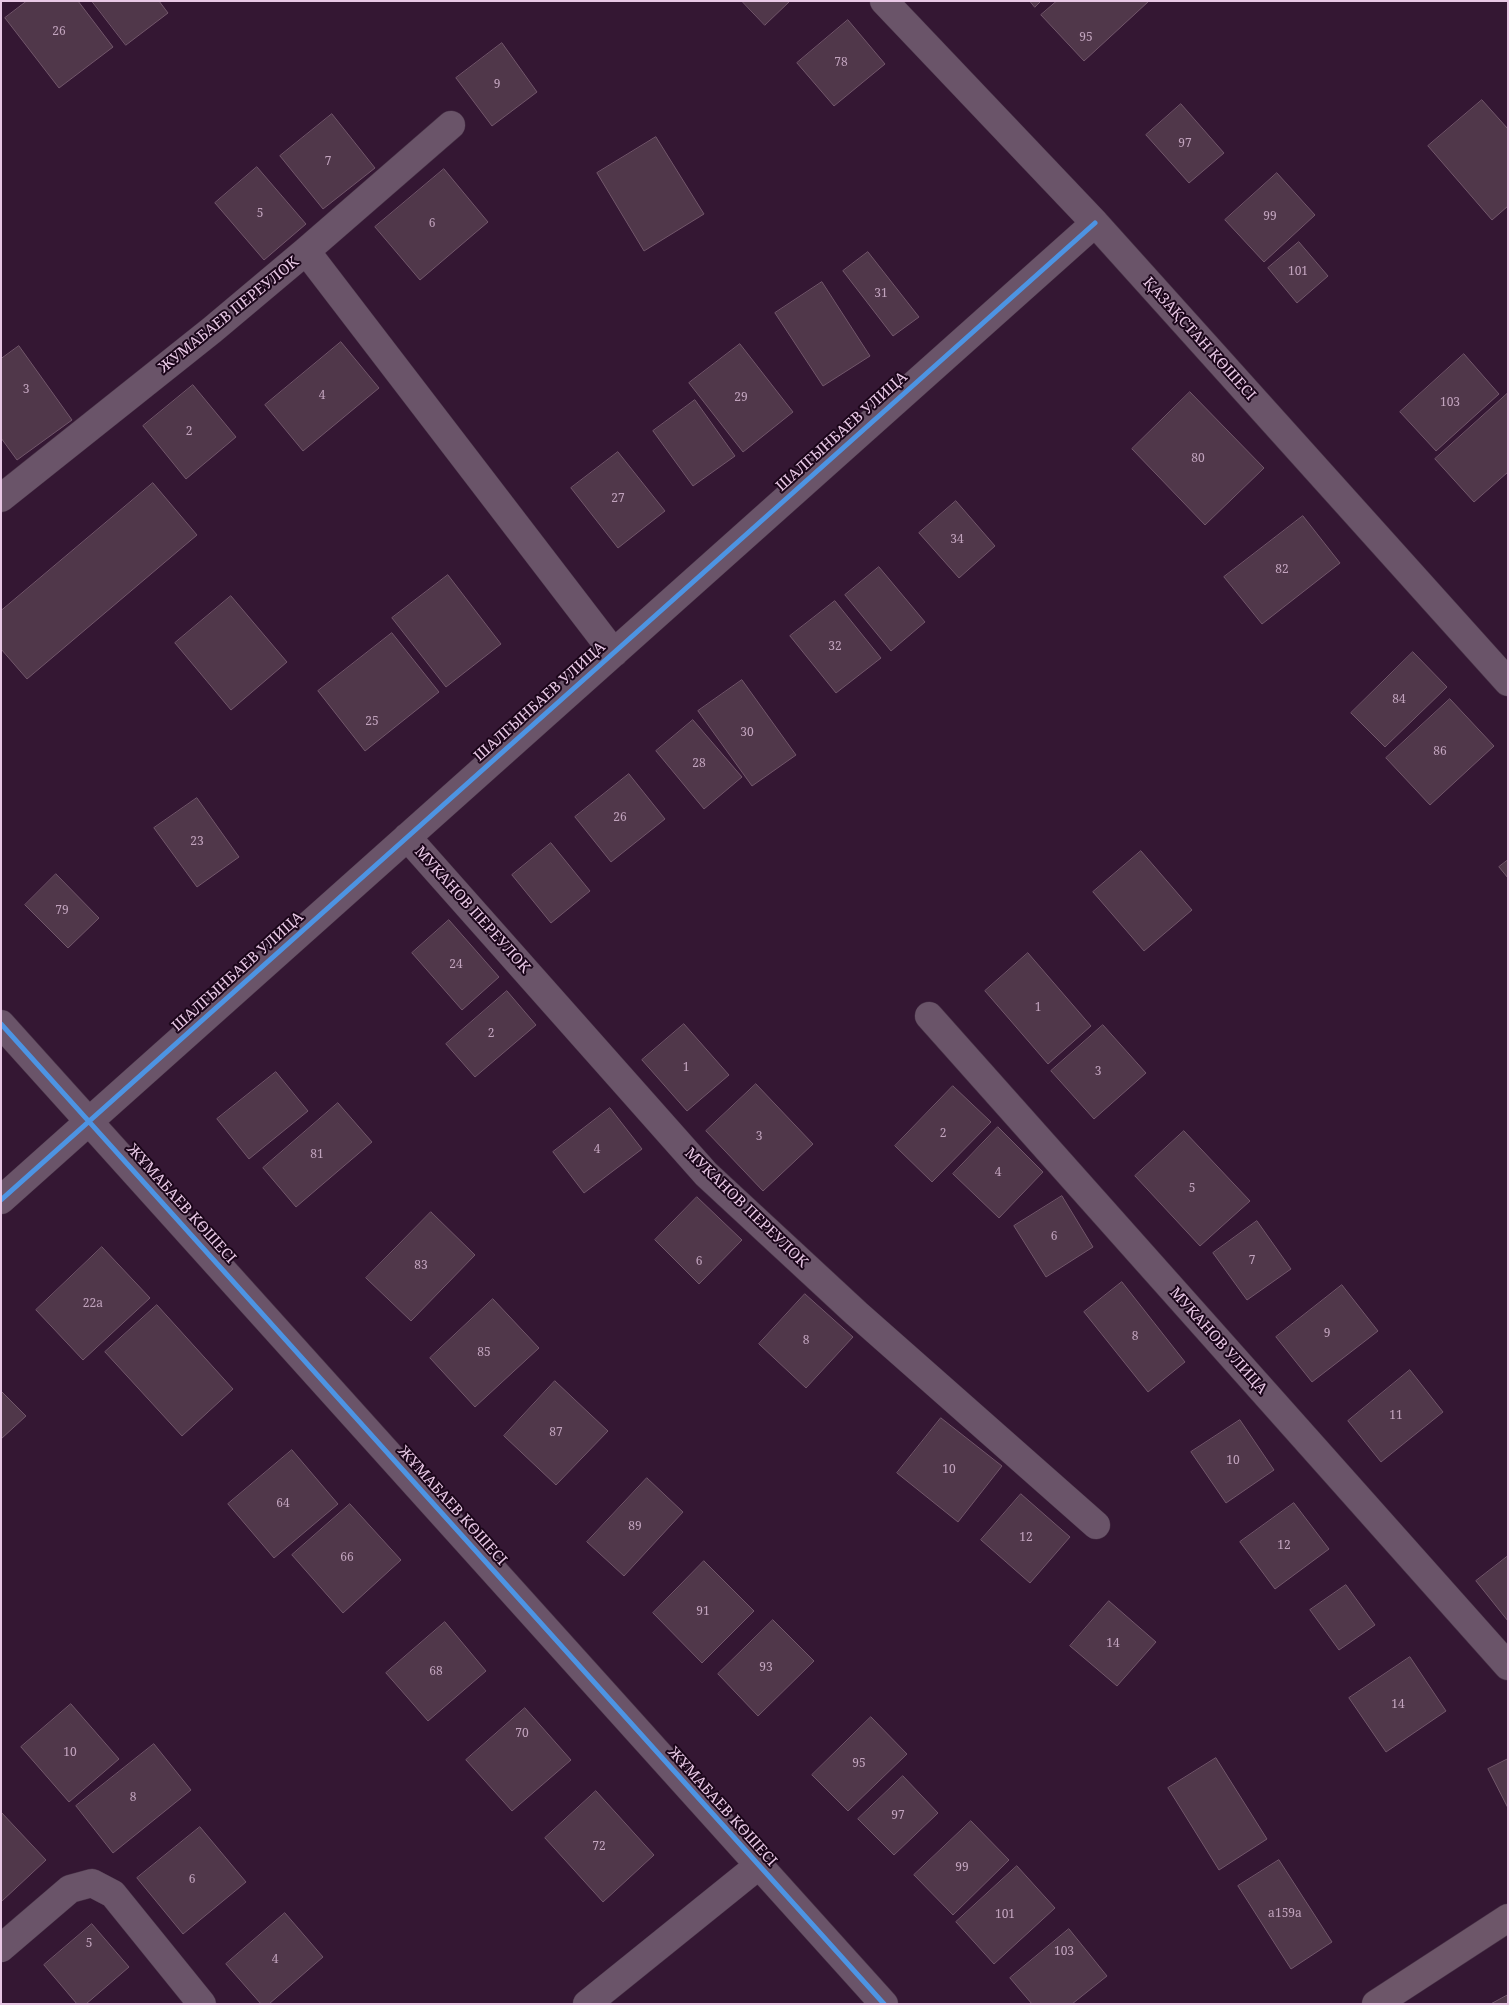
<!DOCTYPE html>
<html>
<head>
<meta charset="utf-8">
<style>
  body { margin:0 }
  #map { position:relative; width:1509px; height:2005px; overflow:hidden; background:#341733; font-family:"Noto Serif",serif }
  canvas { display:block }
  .frame { position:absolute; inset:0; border:2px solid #e8c8e5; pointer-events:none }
</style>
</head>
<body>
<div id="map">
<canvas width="1509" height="2005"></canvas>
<div class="frame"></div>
</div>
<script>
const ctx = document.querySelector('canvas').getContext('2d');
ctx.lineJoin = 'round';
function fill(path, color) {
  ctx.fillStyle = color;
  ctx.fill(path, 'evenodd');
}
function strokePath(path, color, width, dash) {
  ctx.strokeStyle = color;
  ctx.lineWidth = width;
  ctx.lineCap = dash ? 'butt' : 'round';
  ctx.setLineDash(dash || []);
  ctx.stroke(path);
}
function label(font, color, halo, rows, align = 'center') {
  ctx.font = font + ' "Noto Serif",serif';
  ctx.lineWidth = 4;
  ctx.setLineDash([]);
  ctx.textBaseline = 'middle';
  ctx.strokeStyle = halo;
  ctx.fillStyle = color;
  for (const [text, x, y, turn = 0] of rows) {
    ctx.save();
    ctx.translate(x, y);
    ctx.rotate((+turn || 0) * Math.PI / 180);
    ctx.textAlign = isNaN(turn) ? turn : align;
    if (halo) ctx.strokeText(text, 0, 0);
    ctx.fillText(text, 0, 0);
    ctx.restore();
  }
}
const building = new Path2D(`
  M 27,1 L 78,1 L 113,47 L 59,88 L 5,18 Z
  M 92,1 L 159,1 L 168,13 L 126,45 Z
  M 742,1 L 790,1 L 765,25 Z
  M 1030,1 L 1041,1 L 1035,7 Z
  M 1057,1 L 1149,1 L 1084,61 L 1041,15 Z
  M 848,20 L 885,64 L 834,106 L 797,63 Z
  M 502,43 L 537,92 L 492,126 L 456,78 Z
  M 1482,100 L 1508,129 L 1508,206 L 1492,220 L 1428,146 Z
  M 1181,104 L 1224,153 L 1189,183 L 1146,135 Z
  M 332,114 L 375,168 L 323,209 L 280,156 Z
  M 656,137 L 704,214 L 644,251 L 597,173 Z
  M 257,167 L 306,224 L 264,260 L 215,203 Z
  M 444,169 L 488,222 L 420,280 L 375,227 Z
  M 1277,173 L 1315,215 L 1264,262 L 1225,220 Z
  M 1299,242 L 1328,276 L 1297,303 L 1268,268 Z
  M 868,252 L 919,317 L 893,336 L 843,271 Z
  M 822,282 L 870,356 L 823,386 L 775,313 Z
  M 341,342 L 379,388 L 303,451 L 265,405 Z
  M 740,344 L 793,412 L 743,452 L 689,383 Z
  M 19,346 L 72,420 L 17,460 L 1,438 L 1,359 Z
  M 1464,354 L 1499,394 L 1436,451 L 1400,412 Z
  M 193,385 L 236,437 L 186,479 L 143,426 Z
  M 1190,392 L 1264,468 L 1205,525 L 1132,449 Z
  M 1508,393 L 1508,472 L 1474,502 L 1435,459 Z
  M 695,400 L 735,456 L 693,486 L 653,431 Z
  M 618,452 L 665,511 L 618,548 L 571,488 Z
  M 153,483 L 197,535 L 27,679 L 1,649 L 1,611 Z
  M 956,501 L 995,546 L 959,578 L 919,533 Z
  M 1303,516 L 1340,563 L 1262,624 L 1224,577 Z
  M 879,567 L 925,622 L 891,651 L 845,595 Z
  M 448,575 L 501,644 L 446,687 L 392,618 Z
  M 231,596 L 287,662 L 231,710 L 175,643 Z
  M 835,601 L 881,658 L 836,693 L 790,636 Z
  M 392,633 L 439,692 L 365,751 L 318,691 Z
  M 1413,652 L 1447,687 L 1385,747 L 1351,713 Z
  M 742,680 L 796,755 L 752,786 L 698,711 Z
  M 1450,699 L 1494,746 L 1430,805 L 1386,758 Z
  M 693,720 L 742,777 L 704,809 L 656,751 Z
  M 629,774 L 665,819 L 611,862 L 575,817 Z
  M 197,798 L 239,857 L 197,887 L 154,828 Z
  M 551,843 L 590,891 L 551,923 L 512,875 Z
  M 1141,851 L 1192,910 L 1144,951 L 1093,892 Z
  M 1508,860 L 1508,878 L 1499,867 Z
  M 56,874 L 99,918 L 68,948 L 25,905 Z
  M 449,920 L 499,977 L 462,1010 L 412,953 Z
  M 1028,953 L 1091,1026 L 1048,1064 L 985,991 Z
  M 507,991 L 536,1025 L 475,1077 L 446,1044 Z
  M 684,1024 L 729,1075 L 687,1111 L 642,1060 Z
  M 1103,1025 L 1146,1073 L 1094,1119 L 1051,1071 Z
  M 276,1072 L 308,1111 L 249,1159 L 217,1119 Z
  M 756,1084 L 813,1144 L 763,1191 L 706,1131 Z
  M 953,1086 L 991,1122 L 932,1182 L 895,1146 Z
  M 338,1103 L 372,1142 L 296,1207 L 263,1168 Z
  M 610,1108 L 642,1149 L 584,1193 L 553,1152 Z
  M 998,1127 L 1043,1172 L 999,1218 L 953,1174 Z
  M 1184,1131 L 1250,1201 L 1200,1246 L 1135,1176 Z
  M 1062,1196 L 1093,1247 L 1046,1277 L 1014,1226 Z
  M 697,1197 L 742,1240 L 699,1284 L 655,1240 Z
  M 431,1212 L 475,1255 L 411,1321 L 366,1278 Z
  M 1257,1221 L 1291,1269 L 1247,1300 L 1213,1253 Z
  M 102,1247 L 150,1298 L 83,1360 L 36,1310 Z
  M 1122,1282 L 1185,1362 L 1148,1392 L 1084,1312 Z
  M 1342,1285 L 1378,1331 L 1312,1382 L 1276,1337 Z
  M 805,1294 L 853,1337 L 806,1388 L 759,1344 Z
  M 493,1299 L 539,1348 L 475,1407 L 430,1358 Z
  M 157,1305 L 233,1389 L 182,1436 L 105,1352 Z
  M 1410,1370 L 1443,1412 L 1381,1462 L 1348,1421 Z
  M 555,1381 L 608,1431 L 556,1485 L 504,1436 Z
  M 1,1391 L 26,1416 L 1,1439 Z
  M 941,1418 L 1002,1466 L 958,1522 L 897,1473 Z
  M 1240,1420 L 1274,1470 L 1226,1503 L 1191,1452 Z
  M 292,1450 L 338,1504 L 274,1558 L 228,1504 Z
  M 647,1478 L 683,1512 L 624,1576 L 587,1542 Z
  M 1021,1494 L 1070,1537 L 1030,1583 L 981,1540 Z
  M 1294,1503 L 1329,1549 L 1275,1589 L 1240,1542 Z
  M 350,1504 L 401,1560 L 343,1613 L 292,1555 Z
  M 1508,1556 L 1508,1621 L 1476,1581 Z
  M 704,1561 L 754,1611 L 702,1663 L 653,1613 Z
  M 1346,1585 L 1375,1625 L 1339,1650 L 1310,1610 Z
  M 1109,1601 L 1156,1642 L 1117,1686 L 1070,1646 Z
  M 773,1620 L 814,1661 L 758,1716 L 718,1674 Z
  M 445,1622 L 486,1671 L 428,1721 L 386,1673 Z
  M 1410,1657 L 1446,1711 L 1386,1752 L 1349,1698 Z
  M 71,1704 L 119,1759 L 69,1802 L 21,1747 Z
  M 525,1708 L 571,1760 L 512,1811 L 466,1760 Z
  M 871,1717 L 907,1754 L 848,1811 L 812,1775 Z
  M 154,1744 L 191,1790 L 113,1853 L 76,1806 Z
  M 1216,1758 L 1267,1839 L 1219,1870 L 1168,1788 Z
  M 1508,1759 L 1508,1808 L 1488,1769 Z
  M 903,1776 L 938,1813 L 894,1855 L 858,1819 Z
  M 596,1791 L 654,1855 L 603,1902 L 545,1838 Z
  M 1,1812 L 46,1860 L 2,1901 L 1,1900 Z
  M 971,1821 L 1009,1860 L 953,1915 L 914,1875 Z
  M 200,1827 L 246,1882 L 183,1934 L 137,1878 Z
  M 1279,1860 L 1332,1942 L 1291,1969 L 1238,1886 Z
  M 1017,1866 L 1055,1908 L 994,1964 L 956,1922 Z
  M 285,1913 L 323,1957 L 269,2004 L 261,2004 L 226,1964 Z
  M 92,1924 L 129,1967 L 86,2004 L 77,2004 L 44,1965 Z
  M 1069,1929 L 1107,1976 L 1072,2004 L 1032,2004 L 1010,1978 Z
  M 1508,1995 L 1508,2004 L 1491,2004 Z`);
fill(building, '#50374a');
strokePath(building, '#72576b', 1);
const minor = new Path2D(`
  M 884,1 L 1095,223 L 1508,682
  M 306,251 L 614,653
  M 1,498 L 212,330 L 306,251 L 451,125
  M 407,837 L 706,1174 L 856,1313 L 1096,1525
  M 929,1016 L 1508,1666
  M 1,1024 L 884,2004
  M 1,1200 L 1095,223
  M 1,1948 L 70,1889 L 92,1883 L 113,1894 L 202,2004
  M 587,2004 L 758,1866`);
const secondary = new Path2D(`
  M 1376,2004 L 1508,1918`);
strokePath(minor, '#473146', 29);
strokePath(secondary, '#473146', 29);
strokePath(minor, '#6a5469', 28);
strokePath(secondary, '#6d5669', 28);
strokePath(new Path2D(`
  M 1,1024 L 884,2004
  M 1,1200 L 1095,223`), '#4d94e3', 5);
label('12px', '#c2a4be', null, [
  ["26",59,32],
  ["95",1086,38],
  ["78",841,63],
  ["9",497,85],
  ["97",1185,144],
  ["7",328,162],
  ["5",260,214],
  ["99",1270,217],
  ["6",432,224],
  ["101",1298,272],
  ["31",881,294],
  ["3",26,390],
  ["4",322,396],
  ["29",741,398],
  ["103",1450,403],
  ["2",189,432],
  ["80",1198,459],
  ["27",618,499],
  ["34",957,540],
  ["82",1282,570],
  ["32",835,647],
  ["84",1399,700],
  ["25",372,722],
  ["30",747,733],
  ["86",1440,752],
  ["28",699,764],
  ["26",620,818],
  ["23",197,842],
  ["79",62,911],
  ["24",456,965],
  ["1",1038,1008],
  ["2",491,1034],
  ["1",686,1068],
  ["3",1098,1072],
  ["2",943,1134],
  ["3",759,1137],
  ["4",597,1150],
  ["81",317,1155],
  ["4",998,1173],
  ["5",1192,1189],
  ["6",1054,1237],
  ["7",1252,1261],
  ["6",699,1262],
  ["83",421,1266],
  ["22а",93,1304],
  ["9",1327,1334],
  ["8",1135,1337],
  ["8",806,1341],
  ["85",484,1353],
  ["11",1396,1416],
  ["87",556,1433],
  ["10",1233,1461],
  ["10",949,1470],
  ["64",283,1504],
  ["89",635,1527],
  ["12",1026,1538],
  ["12",1284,1546],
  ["66",347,1558],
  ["91",703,1612],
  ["14",1113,1644],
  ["93",766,1668],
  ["68",436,1672],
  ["14",1398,1705],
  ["70",522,1734],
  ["10",70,1753],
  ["95",859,1764],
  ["8",133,1798],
  ["97",898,1816],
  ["72",599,1847],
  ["99",962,1868],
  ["6",192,1880],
  ["а159а",1285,1914],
  ["101",1005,1915],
  ["5",89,1944],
  ["103",1064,1952],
  ["4",275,1960]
]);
label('15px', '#e8c8e5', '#1b061a', [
  ["ЖУМАБАЕВ ПЕРЕУЛОК",229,315,-39],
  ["ҚАЗАҚСТАН КӨШЕСІ",1199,339,48],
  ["ШАЛГЫНБАЕВ УЛИЦА",842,432,-42],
  ["ШАЛГЫНБАЕВ УЛИЦА",540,702,-42],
  ["МУКАНОВ ПЕРЕУЛОК",472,910,48],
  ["ШАЛГЫНБАЕВ УЛИЦА",238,972,-42],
  ["ЖҰМАБАЕВ КӨШЕСІ",181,1204,48],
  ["МУКАНОВ ПЕРЕУЛОК",746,1208,44],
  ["МУКАНОВ УЛИЦА",1218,1341,48],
  ["ЖҰМАБАЕВ КӨШЕСІ",452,1506,48],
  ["ЖҰМАБАЕВ КӨШЕСІ",722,1807,48]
]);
</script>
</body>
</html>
